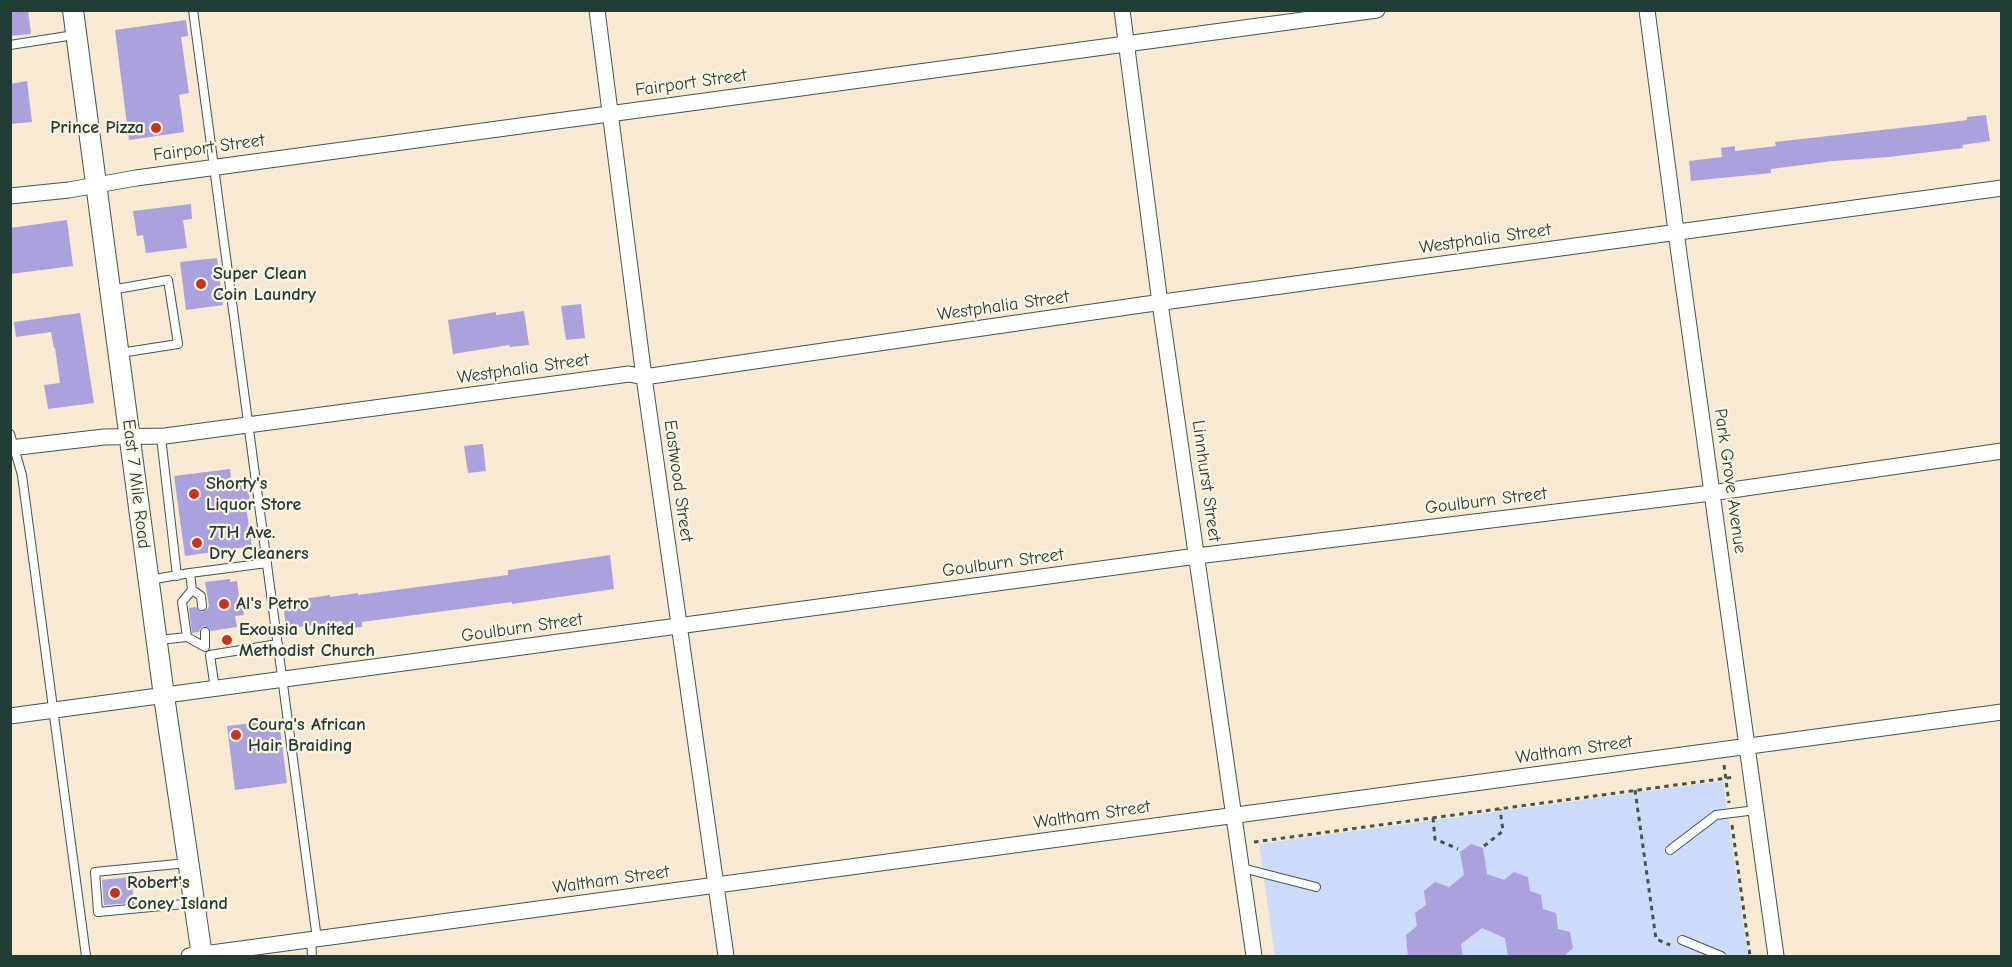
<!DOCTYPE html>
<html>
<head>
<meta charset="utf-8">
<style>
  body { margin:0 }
  #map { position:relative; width:2012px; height:967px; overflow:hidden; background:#f7e9d2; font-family:"Comic Neue",sans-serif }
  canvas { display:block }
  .frame { position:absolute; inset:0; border:12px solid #1f3d34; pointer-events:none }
</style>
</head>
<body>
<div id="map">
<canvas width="2012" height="967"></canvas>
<div class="frame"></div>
</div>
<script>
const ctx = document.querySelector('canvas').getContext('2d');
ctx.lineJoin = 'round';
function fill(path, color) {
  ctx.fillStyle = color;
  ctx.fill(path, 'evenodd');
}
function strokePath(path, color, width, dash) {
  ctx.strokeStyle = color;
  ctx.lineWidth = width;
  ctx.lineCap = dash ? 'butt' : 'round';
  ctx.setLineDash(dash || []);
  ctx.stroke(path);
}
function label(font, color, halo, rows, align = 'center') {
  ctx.font = font + ' "Comic Neue",sans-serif';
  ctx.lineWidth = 4.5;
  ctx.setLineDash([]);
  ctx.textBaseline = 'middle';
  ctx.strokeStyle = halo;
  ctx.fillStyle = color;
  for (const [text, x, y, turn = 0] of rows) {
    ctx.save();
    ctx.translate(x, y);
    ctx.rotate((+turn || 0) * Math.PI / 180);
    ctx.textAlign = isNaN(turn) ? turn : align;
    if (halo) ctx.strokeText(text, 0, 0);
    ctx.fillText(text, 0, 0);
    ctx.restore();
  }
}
fill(new Path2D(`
  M 1723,781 L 1748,956 L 1275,956 L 1259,844 Z`), '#cbdbf9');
fill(new Path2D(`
  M 10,10 L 28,10 L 31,34 L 10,36 Z
  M 186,20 L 188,36 L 181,37 L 189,93 L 179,95 L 184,132 L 129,140 L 115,30 Z
  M 27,81 L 32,122 L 10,124 L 10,84 Z
  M 1986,115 L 1990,141 L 1962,145 L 1963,148 L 1889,157 L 1833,161 L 1771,169 L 1771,173 L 1691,181 L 1689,161 L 1722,157 L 1721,148 L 1735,146 L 1735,151 L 1776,146 L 1775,142 L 1944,123 L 1967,120 L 1967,117 Z
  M 191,204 L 192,219 L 183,220 L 187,248 L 146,253 L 143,235 L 137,236 L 133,211 Z
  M 67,220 L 73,266 L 10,274 L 10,228 Z
  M 217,258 L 223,305 L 186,310 L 180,262 Z
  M 581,304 L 585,338 L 566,340 L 561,306 Z
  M 524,311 L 529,345 L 510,347 L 509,345 L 453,354 L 448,320 L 496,312 L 496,315 Z
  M 80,313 L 94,403 L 48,409 L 44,385 L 60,383 L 55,348 L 54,348 L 51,332 L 16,337 L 14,322 Z
  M 483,444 L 486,471 L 468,473 L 464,446 Z
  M 230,469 L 232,486 L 247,484 L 250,500 L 245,500 L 252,546 L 185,556 L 174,476 Z
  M 610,555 L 614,589 L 512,604 L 512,602 L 362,622 L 362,627 L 343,629 L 342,621 L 286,629 L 283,602 L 330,595 L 330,597 L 358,593 L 358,595 L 508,575 L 508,570 Z
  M 230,579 L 230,582 L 237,581 L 239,597 L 241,596 L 244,615 L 235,616 L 237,627 L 211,631 L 204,626 L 200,629 L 199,632 L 192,633 L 189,608 L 196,607 L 202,612 L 207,609 L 209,606 L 205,582 Z
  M 279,720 L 287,783 L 235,790 L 227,726 Z
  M 1471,844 L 1483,848 L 1487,874 L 1504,880 L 1514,872 L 1528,877 L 1530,891 L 1541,895 L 1543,909 L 1556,913 L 1558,929 L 1570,932 L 1573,948 L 1563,957 L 1508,957 L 1505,938 L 1482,928 L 1461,944 L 1463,957 L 1408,957 L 1406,935 L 1417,926 L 1415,913 L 1426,905 L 1424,891 L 1435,882 L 1449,887 L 1464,875 L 1460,852 Z
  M 131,877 L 134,903 L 104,905 L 102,880 Z`), '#aba1dd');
const service = new Path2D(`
  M 193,10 L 317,939
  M 10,45 L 74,35
  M 111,290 L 168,280 L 178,344 L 120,353
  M 10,434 L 22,475 L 86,956
  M 161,437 L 177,576
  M 190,573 L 267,563
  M 149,580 L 190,573 L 192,590
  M 187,637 L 182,602 L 192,590 L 201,596 L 202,606
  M 159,640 L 187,637 L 205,647 L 205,632
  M 215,689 L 210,655 L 278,644
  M 1670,850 L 1716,815 L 1756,810
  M 187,863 L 95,872 L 98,912 L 194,903
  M 1242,868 L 1316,887
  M 311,940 L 312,956
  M 1682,940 L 1721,956`);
const minor = new Path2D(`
  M 597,10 L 644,377 L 726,956
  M 1122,10 L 1160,303 L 1254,956
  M 1647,10 L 1679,254 L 1776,956
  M 10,196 L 69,190 L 136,178 L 1377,10
  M 10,448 L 104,437 L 165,436 L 629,374 L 644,377 L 1141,305 L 2002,188
  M 10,716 L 1197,556 L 1711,493 L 2002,451
  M 189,956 L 2002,712`);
const tertiary = new Path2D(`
  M 73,10 L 164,696 L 202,956`);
strokePath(service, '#3f574c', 10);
strokePath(minor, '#3f574c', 17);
strokePath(tertiary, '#3f574c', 22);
strokePath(new Path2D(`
  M 1724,765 L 1729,803
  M 1635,790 L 1656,939 L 1670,945
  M 1433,818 L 1435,839 L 1458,849
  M 1732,825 L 1750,956
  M 1254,842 L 1735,777
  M 1484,846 L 1503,831 L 1500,809`), '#3f574c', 3, [4.5, 4.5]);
strokePath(service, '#fff', 8);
strokePath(minor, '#fff', 15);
strokePath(tertiary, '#fff', 20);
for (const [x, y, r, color] of [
  [156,128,6,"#c8321e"],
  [201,284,6,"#c8321e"],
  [194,494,6,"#c8321e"],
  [197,543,6,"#c8321e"],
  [224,604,6,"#c8321e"],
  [227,640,6,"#c8321e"],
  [236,735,6,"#c8321e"],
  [115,893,6,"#c8321e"]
]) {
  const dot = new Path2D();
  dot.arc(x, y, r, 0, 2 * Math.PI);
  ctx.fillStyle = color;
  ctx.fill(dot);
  strokePath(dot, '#fcf5e5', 2);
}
label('18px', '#1f3d34', '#fcf5e5', [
  ["Fairport Street",691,83,-8],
  ["Fairport Street",209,148,-8],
  ["Westphalia Street",1485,239,-8],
  ["Westphalia Street",1003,306,-8],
  ["Westphalia Street",523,369,-8],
  ["Eastwood Street",678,481,82],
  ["Linnhurst Street",1206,481,82],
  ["Park Grove Avenue",1730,481,82],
  ["East 7 Mile Road",136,484,83],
  ["Goulburn Street",1486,501,-7],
  ["Goulburn Street",1003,563,-8],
  ["Goulburn Street",522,628,-8],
  ["Waltham Street",1574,750,-8],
  ["Waltham Street",1092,815,-8],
  ["Waltham Street",611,880,-8]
]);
label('bold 18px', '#1f3d34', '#fcf5e5', [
  ["Prince Pizza",144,128,"right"],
  ["Super Clean",213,274],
  ["Coin Laundry",213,295],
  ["Shorty's",206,484],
  ["Liquor Store",206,505],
  ["7TH Ave.",209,533],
  ["Dry Cleaners",209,554],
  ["Al's Petro",236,604],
  ["Exousia United",239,630],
  ["Methodist Church",239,651],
  ["Coura's African",248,725],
  ["Hair Braiding",248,746],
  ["Robert's",127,883],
  ["Coney Island",127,904]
], 'left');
</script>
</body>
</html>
